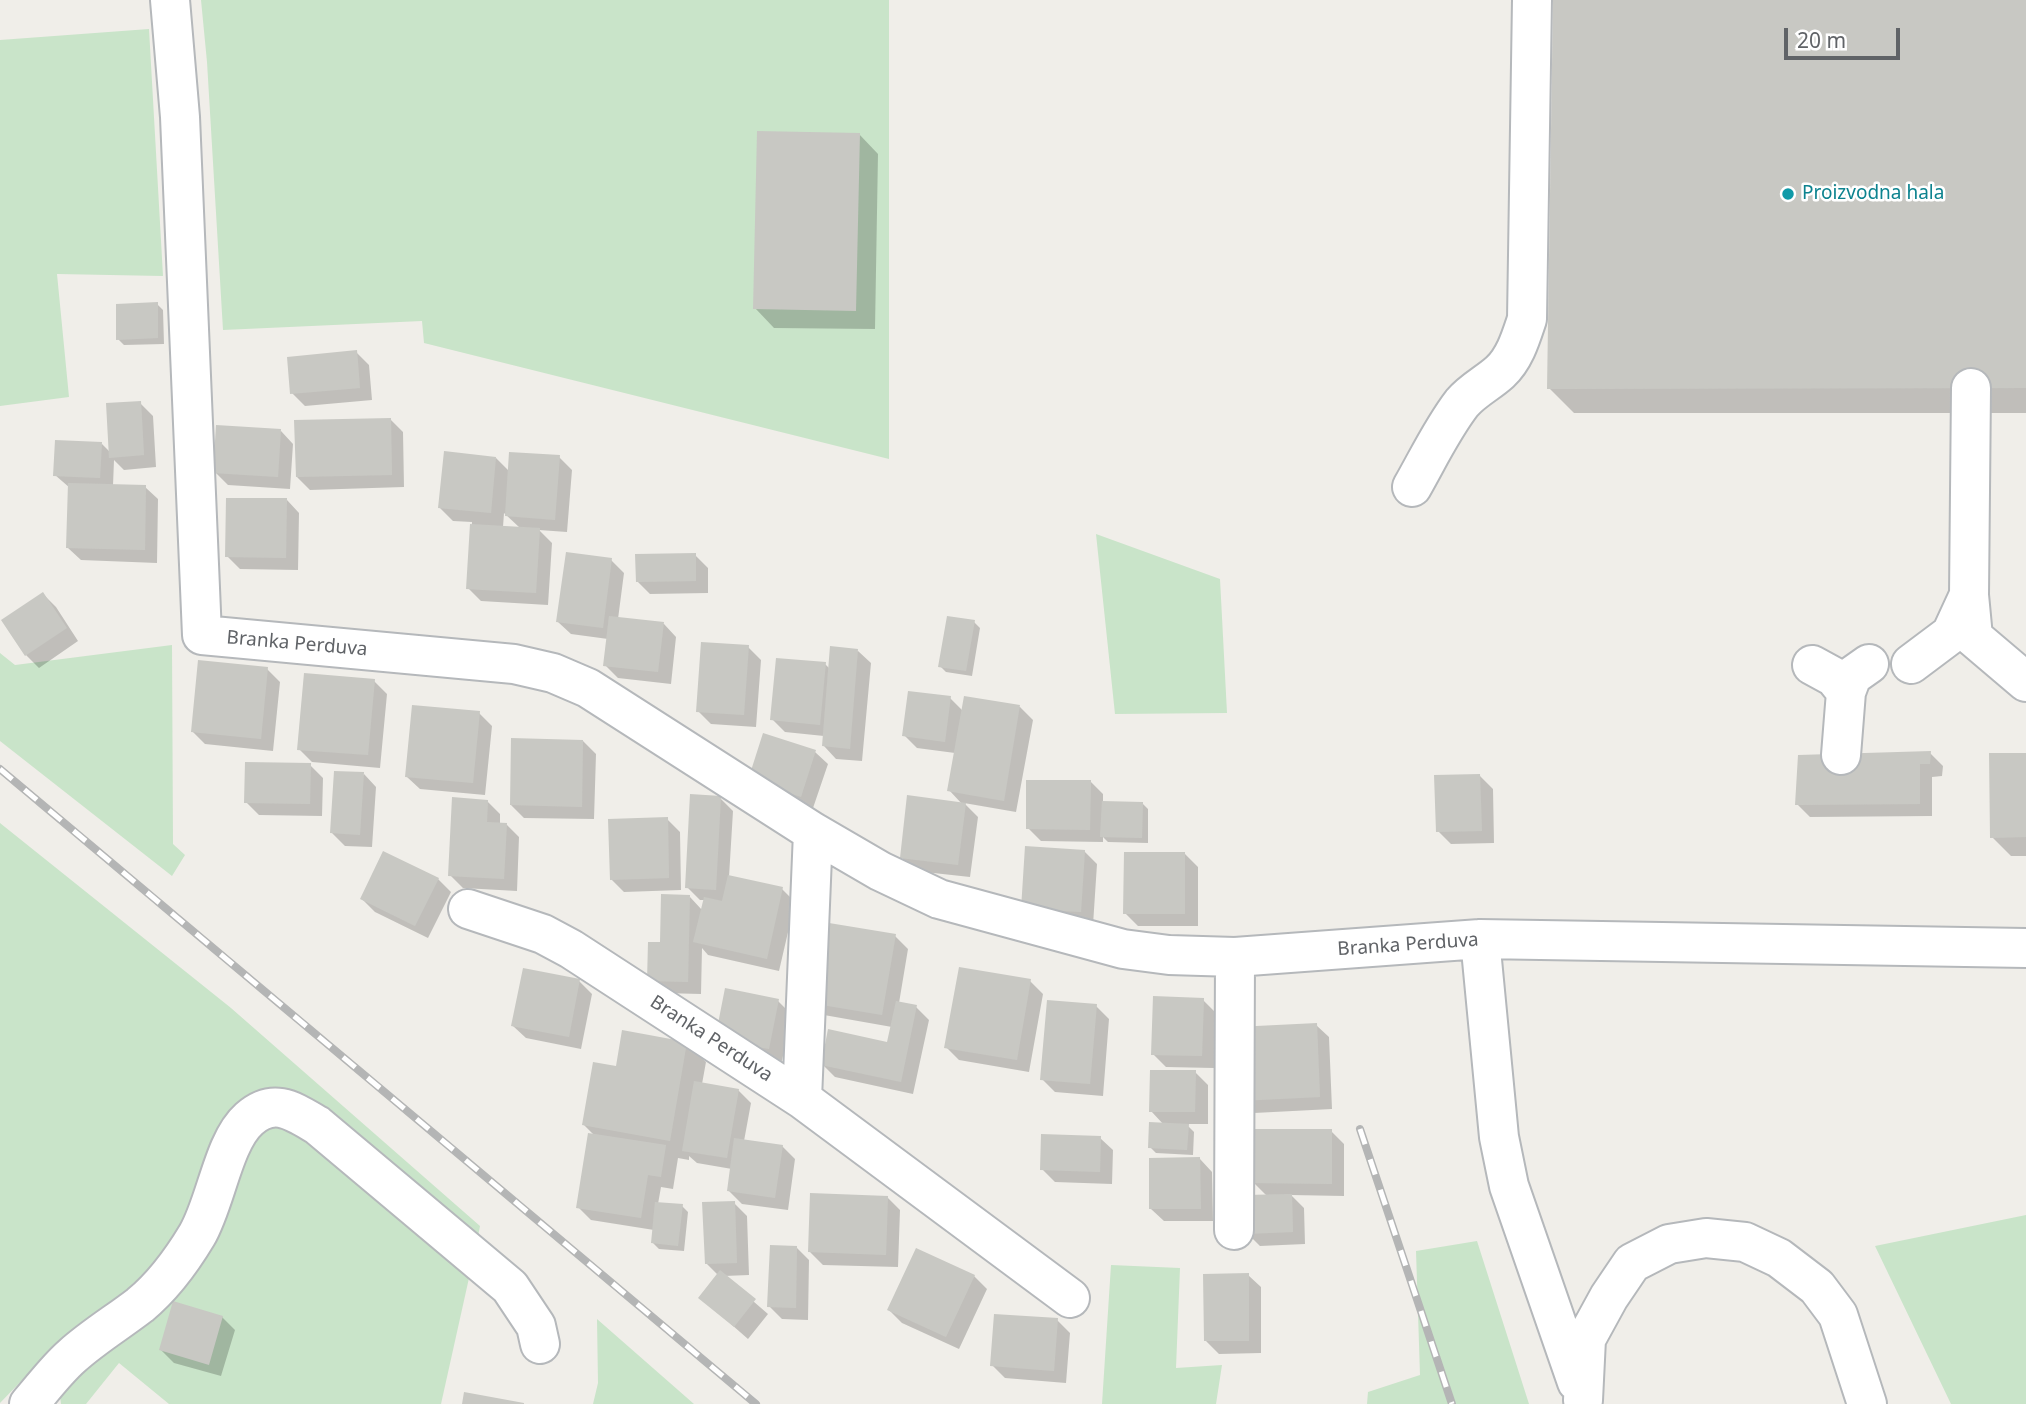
<!DOCTYPE html>
<html>
<head>
<meta charset="utf-8">
<style>
  body { margin:0 }
  #map { position:relative; width:2026px; height:1404px; overflow:hidden; background:#f0eee9; font-family:"Noto Sans",sans-serif }
  canvas { display:block }
  .scale { position:absolute; left:1784px; top:28px; width:116px; height:32px; box-sizing:border-box; border:4px solid #606367; border-top:0; padding-left:9px; font-size:21px; line-height:24px; white-space:nowrap; color:#606367; -webkit-text-stroke:5px #fff; paint-order:stroke }
</style>
</head>
<body>
<div id="map">
<canvas width="2026" height="1404"></canvas>
<div class="scale">20 m</div>
</div>
<script>
const ctx = document.querySelector('canvas').getContext('2d');
ctx.lineJoin = 'round';
function fill(path, color) {
  ctx.fillStyle = color;
  ctx.fill(path, 'evenodd');
}
function strokePath(path, color, width, dash) {
  ctx.strokeStyle = color;
  ctx.lineWidth = width;
  ctx.lineCap = dash ? 'butt' : 'round';
  ctx.setLineDash(dash || []);
  ctx.stroke(path);
}
function label(font, color, halo, rows, align = 'center') {
  ctx.font = font + ' "Noto Sans",sans-serif';
  ctx.lineWidth = 5;
  ctx.setLineDash([]);
  ctx.textBaseline = 'middle';
  ctx.strokeStyle = halo;
  ctx.fillStyle = color;
  for (const [text, x, y, turn = 0] of rows) {
    ctx.save();
    ctx.translate(x, y);
    ctx.rotate((+turn || 0) * Math.PI / 180);
    ctx.textAlign = isNaN(turn) ? turn : align;
    if (halo) ctx.strokeText(text, 0, 0);
    ctx.fillText(text, 0, 0);
    ctx.restore();
  }
}
fill(new Path2D(`
  M 201,0 L 889,0 L 889,459 L 424,343 L 422,321 L 223,330 L 207,62 Z
  M 149,29 L 163,276 L 57,274 L 69,397 L 0,406 L 0,40 Z
  M 1096,534 L 1220,579 L 1227,713 L 1115,714 Z
  M 172,645 L 173,844 L 185,855 L 172,876 L 0,741 L 0,653 L 15,665 Z
  M 0,823 L 231,1008 L 480,1226 L 477,1242 L 275,1089 L 192,1226 L 134,1291 L 56,1345 L 0,1403 Z
  M 283,1121 L 471,1269 L 441,1404 L 169,1404 L 119,1363 L 86,1404 L 61,1404 L 60,1396 L 243,1140 Z
  M 2026,1215 L 2026,1404 L 1951,1404 L 1875,1246 Z
  M 1477,1241 L 1529,1404 L 1367,1404 L 1368,1392 L 1420,1375 L 1416,1251 Z
  M 1111,1265 L 1180,1268 L 1176,1368 L 1222,1365 L 1216,1404 L 1102,1404 Z
  M 597,1319 L 694,1404 L 593,1404 L 598,1383 Z`), '#c9e4c9');
fill(new Path2D(`
  M 1554,0 L 2026,0 L 2026,413 L 1574,413 L 1549,388 Z
  M 859,134 L 878,154 L 875,329 L 774,328 L 755,308 Z
  M 157,304 L 163,310 L 164,344 L 124,345 L 118,339 Z
  M 356,352 L 369,365 L 372,400 L 305,406 L 292,393 Z
  M 140,403 L 153,416 L 156,467 L 124,470 L 114,460 L 113,486 L 145,487 L 158,499 L 157,563 L 81,560 L 68,548 L 70,488 L 55,475 L 102,444 L 111,453 Z
  M 390,419 L 403,432 L 404,487 L 310,490 L 297,477 Z
  M 281,431 L 293,444 L 290,489 L 228,485 L 215,472 Z
  M 559,457 L 572,470 L 567,532 L 539,530 L 552,543 L 548,605 L 481,601 L 468,588 L 472,522 L 453,521 L 440,508 L 496,458 L 510,472 ZM 504,513 L 520,528 L 503,527 Z
  M 287,500 L 299,513 L 298,570 L 240,569 L 227,556 Z
  M 695,555 L 708,568 L 708,593 L 650,594 L 637,581 Z
  M 611,560 L 624,573 L 618,619 L 664,624 L 676,637 L 671,684 L 618,678 L 605,665 L 608,639 L 571,634 L 558,622 Z
  M 43,594 L 56,607 L 78,641 L 39,668 L 26,655 Z
  M 974,622 L 980,628 L 972,676 L 946,672 L 940,666 Z
  M 748,647 L 761,660 L 756,727 L 711,724 L 698,711 Z
  M 858,651 L 871,663 L 862,761 L 836,759 L 824,746 L 824,736 L 785,732 L 772,719 L 825,664 L 830,669 Z
  M 267,669 L 280,682 L 273,751 L 205,744 L 192,731 Z
  M 374,681 L 387,694 L 380,768 L 312,762 L 299,749 Z
  M 950,698 L 963,711 L 1020,707 L 1033,720 L 1016,812 L 964,803 L 978,817 L 970,877 L 915,871 L 902,858 L 962,804 L 949,790 L 955,753 L 917,748 L 904,735 Z
  M 479,713 L 492,726 L 485,795 L 420,789 L 407,777 Z
  M 583,741 L 596,754 L 594,819 L 524,818 L 511,805 Z
  M 815,752 L 828,764 L 813,808 L 763,792 Z
  M 1930,753 L 1943,766 L 1942,776 L 1932,777 L 1932,816 L 1810,817 L 1797,804 Z
  M 2026,754 L 2026,856 L 2011,856 L 1992,837 Z
  M 310,765 L 323,778 L 322,816 L 259,815 L 246,802 Z
  M 364,774 L 376,787 L 372,847 L 345,846 L 332,833 Z
  M 1480,776 L 1493,789 L 1494,843 L 1451,844 L 1438,831 Z
  M 1090,781 L 1103,794 L 1103,803 L 1142,803 L 1148,809 L 1148,843 L 1108,842 L 1103,837 L 1103,842 L 1041,841 L 1028,828 Z
  M 720,798 L 733,811 L 729,877 L 782,889 L 795,902 L 779,971 L 708,955 L 702,948 L 701,994 L 662,993 L 649,980 L 662,944 L 690,897 L 702,910 L 705,900 L 700,900 L 687,887 Z
  M 487,801 L 500,814 L 500,824 L 507,825 L 519,837 L 517,891 L 463,888 L 450,875 Z
  M 667,819 L 680,832 L 681,890 L 624,892 L 611,879 Z
  M 1084,851 L 1097,864 L 1093,925 L 1023,908 Z
  M 1185,854 L 1198,867 L 1198,926 L 1138,926 L 1125,913 Z
  M 438,879 L 451,892 L 428,938 L 375,912 L 362,899 Z
  M 895,936 L 908,949 L 899,1003 L 916,1007 L 929,1020 L 913,1094 L 835,1077 L 822,1064 L 889,1044 L 892,1027 L 824,1015 L 812,1002 Z
  M 579,981 L 592,994 L 581,1049 L 526,1038 L 513,1026 Z
  M 1030,981 L 1043,994 L 1029,1072 L 959,1060 L 946,1047 Z
  M 1203,1000 L 1216,1013 L 1214,1068 L 1166,1067 L 1153,1054 Z
  M 778,1001 L 791,1014 L 782,1061 L 730,1051 Z
  M 1096,1006 L 1109,1019 L 1103,1096 L 1055,1092 L 1042,1079 Z
  M 1316,1025 L 1329,1037 L 1332,1109 L 1254,1113 L 1241,1100 Z
  M 686,1043 L 706,1062 L 702,1084 L 738,1090 L 751,1103 L 744,1141 L 782,1146 L 795,1159 L 788,1210 L 742,1204 L 729,1191 L 732,1169 L 697,1163 L 689,1156 L 689,1160 L 678,1158 L 673,1189 L 661,1187 L 658,1204 L 682,1206 L 688,1212 L 684,1251 L 659,1249 L 653,1243 L 654,1230 L 591,1220 L 578,1207 L 595,1136 L 584,1125 L 617,1068 Z
  M 1195,1072 L 1208,1085 L 1208,1124 L 1186,1124 L 1194,1132 L 1193,1155 L 1156,1153 L 1150,1147 L 1164,1125 L 1151,1111 Z
  M 1331,1131 L 1344,1144 L 1344,1196 L 1291,1195 L 1304,1208 L 1305,1244 L 1260,1246 L 1247,1233 L 1267,1196 L 1253,1182 Z
  M 1100,1138 L 1113,1150 L 1112,1184 L 1055,1182 L 1042,1169 Z
  M 1200,1159 L 1212,1172 L 1213,1221 L 1164,1221 L 1151,1209 Z
  M 887,1197 L 900,1210 L 898,1267 L 823,1265 L 810,1252 Z
  M 734,1203 L 747,1216 L 749,1275 L 724,1276 L 768,1314 L 748,1339 L 700,1297 L 718,1275 L 706,1263 Z
  M 797,1248 L 809,1260 L 808,1320 L 782,1319 L 769,1306 Z
  M 1248,1275 L 1261,1287 L 1261,1353 L 1219,1354 L 1206,1341 Z
  M 974,1276 L 987,1289 L 959,1349 L 902,1323 L 889,1310 Z
  M 222,1317 L 235,1330 L 221,1376 L 174,1363 L 161,1350 Z
  M 1057,1320 L 1070,1333 L 1066,1383 L 1005,1378 L 992,1365 Z`), '#0003');
fill(new Path2D(`
  M 1553,0 L 2026,0 L 2026,388 L 1547,389 Z
  M 757,131 L 860,133 L 856,311 L 753,309 Z
  M 158,302 L 158,338 L 116,340 L 116,304 Z
  M 357,350 L 360,388 L 290,394 L 287,357 Z
  M 141,401 L 144,455 L 109,458 L 106,403 Z
  M 391,418 L 392,475 L 296,477 L 294,420 Z
  M 216,425 L 281,429 L 278,477 L 213,473 Z
  M 55,440 L 102,442 L 100,478 L 53,476 Z
  M 444,451 L 496,457 L 491,513 L 438,508 Z
  M 509,452 L 560,455 L 555,520 L 505,516 Z
  M 68,483 L 146,485 L 145,550 L 66,548 Z
  M 226,498 L 287,498 L 286,558 L 225,557 Z
  M 470,524 L 540,528 L 536,593 L 466,589 Z
  M 566,552 L 612,558 L 603,628 L 556,622 Z
  M 696,553 L 696,581 L 636,582 L 635,554 Z
  M 43,592 L 67,628 L 25,656 L 1,620 Z
  M 609,616 L 664,622 L 658,672 L 603,666 Z
  M 947,616 L 975,620 L 966,671 L 938,667 Z
  M 701,642 L 749,645 L 744,715 L 696,712 Z
  M 830,646 L 858,649 L 850,749 L 822,746 Z
  M 776,658 L 826,662 L 820,725 L 770,720 Z
  M 198,660 L 268,667 L 261,739 L 191,732 Z
  M 304,673 L 375,679 L 368,755 L 297,750 Z
  M 908,691 L 951,696 L 945,742 L 902,736 Z
  M 964,696 L 1020,705 L 1004,801 L 947,791 Z
  M 412,705 L 480,711 L 473,783 L 405,777 Z
  M 763,733 L 816,750 L 801,797 L 748,780 Z
  M 511,738 L 583,740 L 582,807 L 510,805 Z
  M 1931,751 L 1930,764 L 1920,764 L 1920,804 L 1795,805 L 1798,755 Z
  M 1989,753 L 2026,753 L 2026,837 L 1990,838 Z
  M 245,762 L 311,763 L 310,804 L 244,803 Z
  M 334,771 L 364,772 L 360,835 L 330,833 Z
  M 1480,774 L 1482,831 L 1436,832 L 1434,775 Z
  M 1026,780 L 1091,780 L 1090,830 L 1026,829 Z
  M 690,794 L 721,796 L 716,890 L 685,888 Z
  M 907,795 L 966,803 L 958,865 L 900,858 Z
  M 452,797 L 488,800 L 487,822 L 507,823 L 504,879 L 448,876 Z
  M 1102,801 L 1143,802 L 1142,838 L 1100,837 Z
  M 668,817 L 669,878 L 610,880 L 608,819 Z
  M 1025,846 L 1085,850 L 1081,912 L 1021,909 Z
  M 383,851 L 439,878 L 415,926 L 360,899 Z
  M 1124,852 L 1185,852 L 1185,914 L 1123,914 Z
  M 728,875 L 783,887 L 767,959 L 693,942 L 704,897 L 722,901 Z
  M 661,894 L 690,895 L 688,982 L 647,981 L 648,942 L 660,942 Z
  M 823,922 L 896,934 L 882,1015 L 810,1003 Z
  M 959,967 L 1031,979 L 1017,1060 L 944,1048 Z
  M 523,968 L 580,979 L 569,1037 L 511,1026 Z
  M 725,988 L 779,999 L 769,1049 L 715,1039 Z
  M 1153,996 L 1204,998 L 1202,1056 L 1151,1055 Z
  M 1047,1000 L 1097,1004 L 1090,1084 L 1040,1080 Z
  M 896,1001 L 917,1005 L 901,1082 L 821,1065 L 828,1029 L 887,1042 Z
  M 1317,1023 L 1320,1097 L 1239,1101 L 1236,1027 Z
  M 622,1030 L 687,1042 L 670,1141 L 582,1125 L 593,1062 L 616,1066 Z
  M 1150,1070 L 1196,1070 L 1195,1112 L 1149,1112 Z
  M 694,1081 L 739,1089 L 727,1158 L 682,1151 Z
  M 1149,1122 L 1189,1124 L 1187,1150 L 1148,1148 Z
  M 1252,1129 L 1332,1129 L 1332,1184 L 1252,1183 Z
  M 588,1133 L 666,1145 L 661,1177 L 648,1175 L 641,1218 L 576,1208 Z
  M 1041,1134 L 1101,1136 L 1100,1172 L 1040,1170 Z
  M 734,1138 L 783,1145 L 775,1198 L 727,1191 Z
  M 1200,1157 L 1201,1209 L 1149,1209 L 1149,1158 Z
  M 810,1193 L 888,1196 L 886,1255 L 808,1252 Z
  M 1292,1194 L 1293,1232 L 1245,1234 L 1244,1195 Z
  M 735,1201 L 737,1263 L 705,1264 L 702,1202 Z
  M 655,1202 L 683,1204 L 678,1246 L 651,1243 Z
  M 770,1245 L 797,1246 L 796,1308 L 767,1307 Z
  M 916,1248 L 975,1275 L 946,1337 L 887,1310 Z
  M 720,1270 L 756,1299 L 734,1327 L 698,1298 Z
  M 1249,1273 L 1249,1341 L 1204,1341 L 1203,1274 Z
  M 173,1301 L 223,1316 L 209,1365 L 159,1350 Z
  M 994,1314 L 1058,1318 L 1054,1371 L 990,1366 Z
  M 464,1392 L 524,1403 L 524,1404 L 462,1404 Z`), '#c8c8c3');
const minor = new Path2D(`
  M 170,0 L 180,117 L 202,635 L 514,664 L 553,673 L 588,688 L 813,832 L 880,871 L 939,899 L 1123,949 L 1169,955 L 1235,957 L 1480,939 L 2026,948
  M 1971,388 L 1969,595 L 1973,637 L 2026,682
  M 1412,487 C 1428,459 1442,429 1462,403 C 1473,390 1488,383 1500,372 C 1515,358 1521,337 1527,319 L 1532,0
  M 1911,664 L 1951,634 L 1969,595
  M 1812,665 L 1834,677 L 1846,692 L 1841,755
  M 1846,692 L 1852,676 L 1869,664
  M 813,832 L 802,1099 L 1070,1298
  M 468,909 L 543,934 L 571,949 L 802,1099
  M 1480,939 L 1499,1137 L 1509,1186 L 1577,1382
  M 1234,1230 L 1235,957
  M 1583,1400 L 1586,1339 L 1609,1297 L 1632,1263 L 1669,1244 L 1706,1238 L 1745,1242 L 1779,1258 L 1817,1287 L 1838,1315 L 1867,1404
  M 29,1404 C 43,1388 56,1370 72,1356 C 93,1337 118,1322 140,1305 C 163,1286 182,1260 197,1235 C 216,1203 223,1142 249,1119 C 274,1097 293,1111 317,1125 L 510,1287 L 536,1326 L 540,1344`);
strokePath(minor, '#b5b8bb', 42);
strokePath(minor, '#fff', 38);
const rail = new Path2D(`
  M 0,769 L 756,1404
  M 1360,1129 L 1452,1404`);
strokePath(rail, '#b4b5b5', 8);
strokePath(rail, '#fff', 5, [16]);
for (const [x, y, r, color] of [
  [1788,194,7,"#0f9aa8"]
]) {
  const dot = new Path2D();
  dot.arc(x, y, r, 0, 2 * Math.PI);
  ctx.fillStyle = color;
  ctx.fill(dot);
  strokePath(dot, '#fff', 2.5);
}
label('19px', '#0d838f', '#fff', [
  ["Proizvodna hala",1802,194]
], 'left');
label('19px', '#606367', '#fff', [
  ["Branka Perduva",297,644,5],
  ["Branka Perduva",1408,945,-4],
  ["Branka Perduva",711,1039,33]
]);
</script>
</body>
</html>
